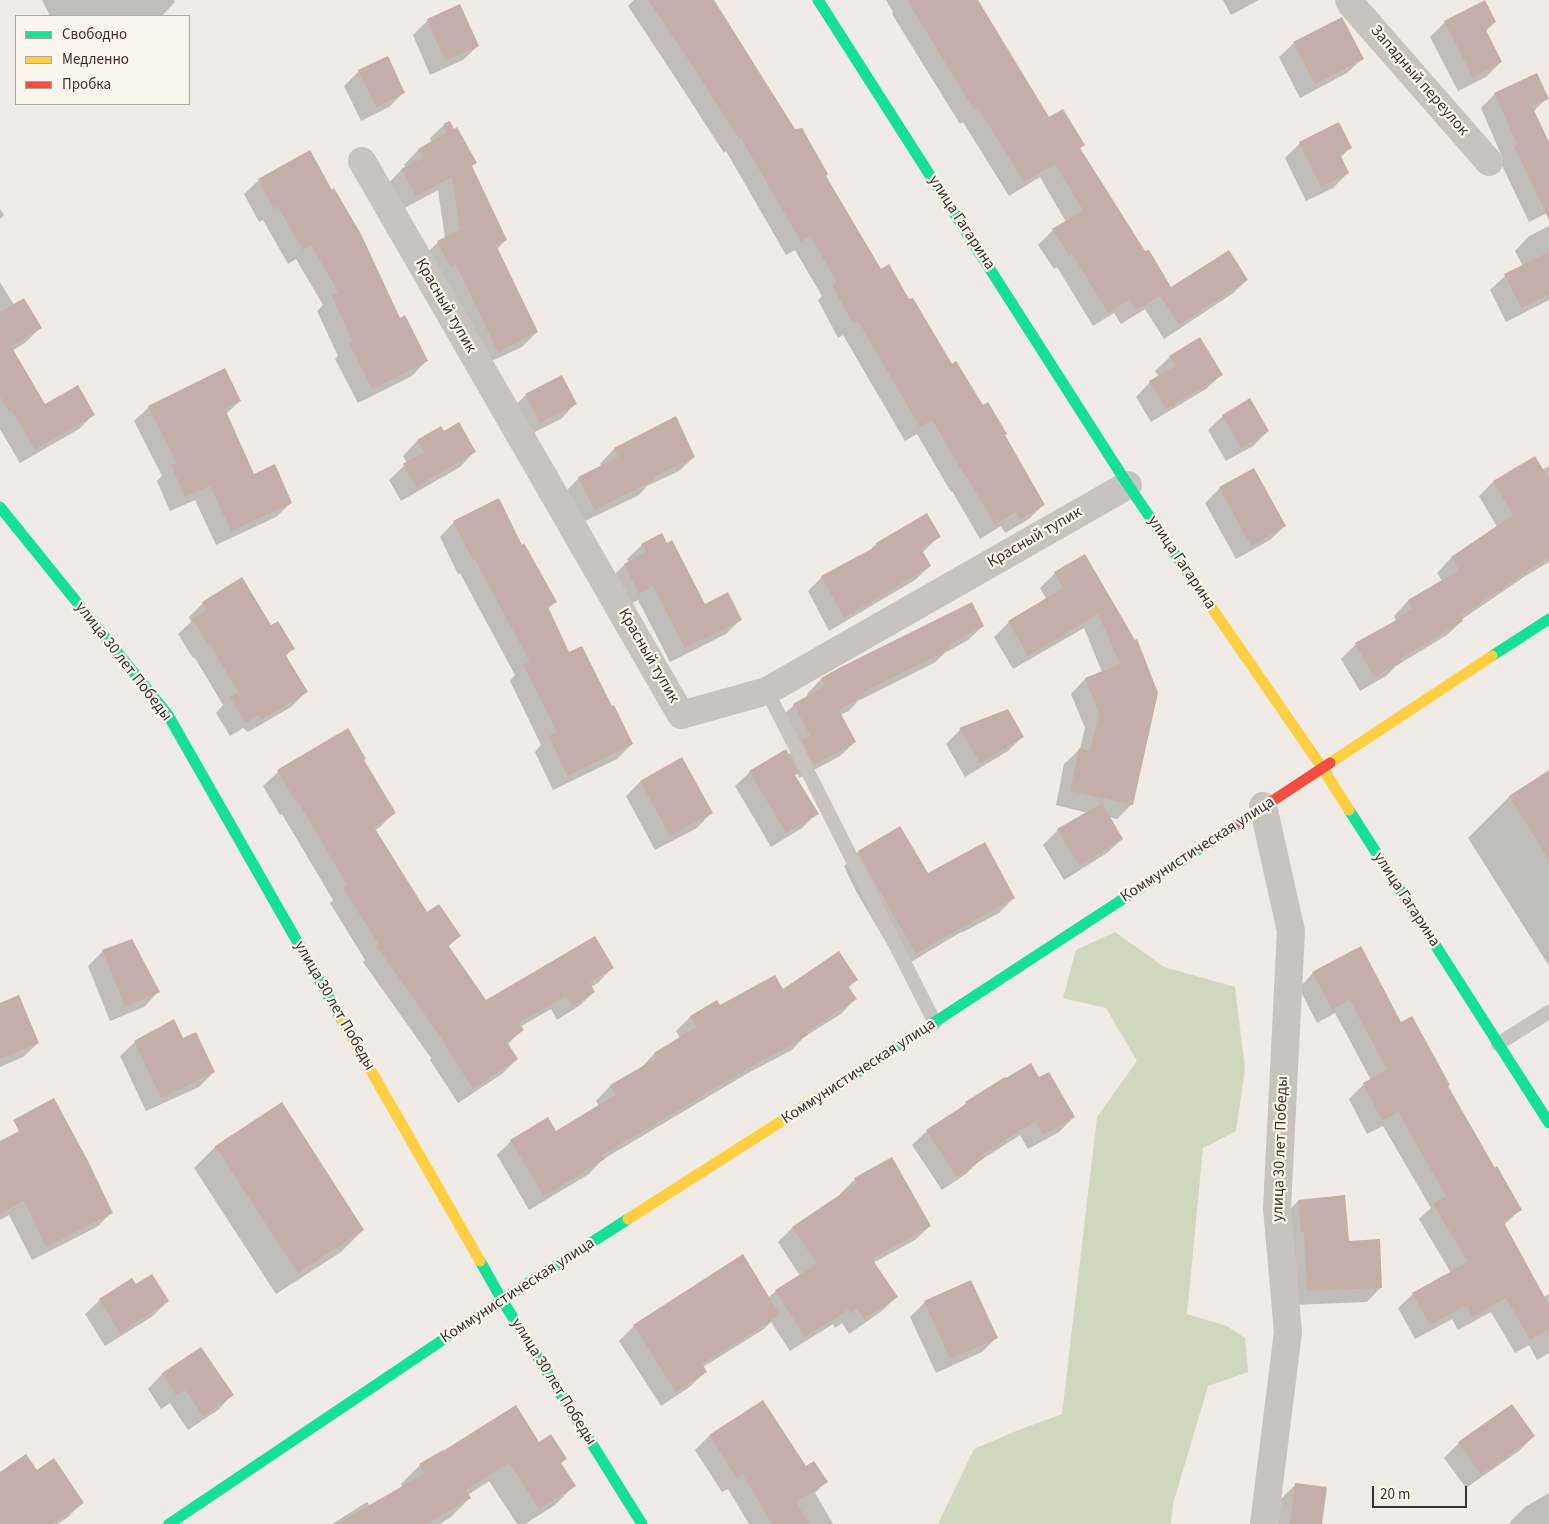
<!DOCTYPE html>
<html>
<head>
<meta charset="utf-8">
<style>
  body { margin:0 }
  #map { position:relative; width:1549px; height:1524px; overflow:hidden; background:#f0ebe5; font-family:"Source Sans 3",sans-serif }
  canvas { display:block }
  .legend { position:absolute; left:15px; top:15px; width:175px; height:90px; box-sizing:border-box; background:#fbf5ee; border:1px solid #aea6a0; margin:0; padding:6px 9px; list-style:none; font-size:15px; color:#3b302b }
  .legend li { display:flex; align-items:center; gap:10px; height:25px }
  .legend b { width:25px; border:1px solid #aea6a0 }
  .scale { position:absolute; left:1372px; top:1486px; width:95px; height:22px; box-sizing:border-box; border:2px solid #3b302b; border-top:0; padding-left:6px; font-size:15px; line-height:18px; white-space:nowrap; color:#3b302b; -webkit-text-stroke:4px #fbf5ee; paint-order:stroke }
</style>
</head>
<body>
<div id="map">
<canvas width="1549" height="1524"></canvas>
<ul class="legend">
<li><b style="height:6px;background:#16e098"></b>Свободно</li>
<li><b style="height:6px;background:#ffcf43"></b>Медленно</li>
<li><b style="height:6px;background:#f24e42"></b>Пробка</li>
</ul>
<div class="scale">20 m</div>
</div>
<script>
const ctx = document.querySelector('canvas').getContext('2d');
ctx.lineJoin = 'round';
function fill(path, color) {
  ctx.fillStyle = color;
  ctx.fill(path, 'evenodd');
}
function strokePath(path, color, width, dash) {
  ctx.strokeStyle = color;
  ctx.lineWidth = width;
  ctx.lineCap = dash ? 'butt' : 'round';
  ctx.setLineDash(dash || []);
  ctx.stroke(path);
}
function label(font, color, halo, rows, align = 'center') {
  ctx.font = font + ' "Source Sans 3",sans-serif';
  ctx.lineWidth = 4.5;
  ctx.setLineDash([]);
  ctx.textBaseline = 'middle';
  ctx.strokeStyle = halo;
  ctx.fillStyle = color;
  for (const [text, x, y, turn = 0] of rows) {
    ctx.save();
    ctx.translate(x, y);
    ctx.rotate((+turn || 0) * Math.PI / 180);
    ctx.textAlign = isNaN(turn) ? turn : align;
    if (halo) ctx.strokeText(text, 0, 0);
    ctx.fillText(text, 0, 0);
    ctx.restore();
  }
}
fill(new Path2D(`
  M 1115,932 L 1164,967 L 1235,987 L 1245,1069 L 1236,1131 L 1203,1148 L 1187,1314 L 1227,1326 L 1245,1338 L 1248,1372 L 1208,1386 L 1173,1504 L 1171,1524 L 938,1524 L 974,1449 L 1021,1429 L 1062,1414 L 1097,1117 L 1137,1061 L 1106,1008 L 1063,998 L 1076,950 Z`), '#d1d6bf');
fill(new Path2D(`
  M 42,0 L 174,0 L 175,2 L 162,16 L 50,16 Z
  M 634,0 L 712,0 L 824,176 L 881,270 L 909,301 L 952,365 L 1004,436 L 1043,505 L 1029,519 L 1005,533 L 1001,526 L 980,539 L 952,491 L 951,492 L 917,434 L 905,441 L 843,335 L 838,338 L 818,300 L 822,296 L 795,250 L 786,255 L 726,151 L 724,153 L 673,74 L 628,6 Z
  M 886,0 L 977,0 L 1049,119 L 1084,145 L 1079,149 L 1144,253 L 1171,289 L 1247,280 L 1232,294 L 1164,339 L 1145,309 L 1121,324 L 1114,313 L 1093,326 L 1057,267 L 1054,269 L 1038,245 L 1053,230 L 1066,222 L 1040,177 L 1009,196 L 963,122 L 960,124 L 892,14 L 893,12 Z
  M 1223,0 L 1259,0 L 1231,15 Z
  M 460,6 L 478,46 L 463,60 L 430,75 L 413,35 L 427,21 Z
  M 1445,22 L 1495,22 L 1485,32 L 1501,62 L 1486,77 L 1458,91 L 1430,37 Z
  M 1294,43 L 1362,59 L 1347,73 L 1300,98 L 1279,57 Z
  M 359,71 L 404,92 L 389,107 L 361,121 L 344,86 Z
  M 1495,94 L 1547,98 L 1533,112 L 1549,145 L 1549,212 L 1529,222 L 1500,161 L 1503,159 L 1481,108 Z
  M 445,124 L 475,163 L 471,167 L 506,240 L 497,249 L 537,332 L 522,347 L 483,365 L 424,256 L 438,242 L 445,238 L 438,190 L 401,210 L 387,185 L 401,170 L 406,168 L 404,165 L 418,150 L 431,143 L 430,138 Z
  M 1300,143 L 1350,148 L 1340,158 L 1348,173 L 1333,188 L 1306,201 L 1285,158 Z
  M 259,180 L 331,192 L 399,319 L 426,361 L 412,376 L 358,403 L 335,359 L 338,356 L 317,311 L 323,305 L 296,259 L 288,264 L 263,220 L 259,222 L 244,194 Z
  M 0,209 L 4,215 L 0,219 Z
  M 1549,226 L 1549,300 L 1506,322 L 1490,290 L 1505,276 L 1523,266 L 1515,251 L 1529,236 Z
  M 0,282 L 14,305 L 40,328 L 25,343 L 12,351 L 45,406 L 93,415 L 79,429 L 20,463 L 0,429 Z
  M 1170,357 L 1221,375 L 1206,389 L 1151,422 L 1136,397 L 1150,382 L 1159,377 L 1155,371 Z
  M 526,395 L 575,404 L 561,419 L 525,437 L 511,409 Z
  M 240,401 L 226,414 L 253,476 L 291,503 L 276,517 L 216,545 L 195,500 L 170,511 L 157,481 L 162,476 L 134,421 L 149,407 Z
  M 1223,416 L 1268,431 L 1253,446 L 1226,461 L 1208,430 Z
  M 676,418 L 694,457 L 679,471 L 647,486 L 639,495 L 579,524 L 564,493 L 579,478 L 602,467 L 600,464 L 614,449 Z
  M 441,428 L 444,432 L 474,452 L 460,467 L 401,501 L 389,480 L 407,463 L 403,456 L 417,441 Z
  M 1535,457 L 1542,470 L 1549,466 L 1549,562 L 1524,577 L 1461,620 L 1462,621 L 1447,635 L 1396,666 L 1386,676 L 1360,691 L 1341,659 L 1356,644 L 1396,621 L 1394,616 L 1408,601 L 1442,581 L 1437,573 L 1451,558 L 1497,527 L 1479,496 L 1493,482 Z
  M 1254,469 L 1285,526 L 1270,540 L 1236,559 L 1205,503 L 1220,488 Z
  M 454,522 L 522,546 L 556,601 L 548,609 L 569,654 L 632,744 L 617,759 L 553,790 L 535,752 L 541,745 L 510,681 L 515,675 L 460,573 L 458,574 L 440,537 Z
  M 939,536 L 922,553 L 930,566 L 915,580 L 829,631 L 808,591 L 822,577 L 869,551 L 876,544 Z
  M 642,545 L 704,606 L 741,619 L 726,634 L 670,662 L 638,600 L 624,607 L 610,579 L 624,565 L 629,562 L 627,559 Z
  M 1055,573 L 1134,642 L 1132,804 L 1117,819 L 1109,817 L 1122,839 L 1107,853 L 1064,880 L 1043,845 L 1058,830 L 1088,813 L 1056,805 L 1064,764 L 1080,749 L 1085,728 L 1071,694 L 1085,679 L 1102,672 L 1084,628 L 1013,669 L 994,637 L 1009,622 L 1047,600 L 1040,588 Z
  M 203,603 L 293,648 L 285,657 L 306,692 L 291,707 L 248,732 L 243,728 L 230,736 L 216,713 L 223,705 L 195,658 L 193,658 L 178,634 L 191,622 L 189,617 Z
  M 983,626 L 968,640 L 945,653 L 934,663 L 858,701 L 849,711 L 840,715 L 855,742 L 840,756 L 799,778 L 797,773 L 794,776 L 817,813 L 802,828 L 771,847 L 735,786 L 750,772 L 788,755 L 795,748 L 779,719 L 794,705 L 808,697 L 807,694 L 821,679 L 842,668 Z
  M 347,730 L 362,760 L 394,813 L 380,827 L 375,830 L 427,914 L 459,936 L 448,947 L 486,1002 L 612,968 L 598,983 L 591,987 L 594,992 L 579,1006 L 557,1020 L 551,1009 L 520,1027 L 522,1030 L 507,1045 L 517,1059 L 502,1074 L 458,1103 L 430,1060 L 431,1058 L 363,962 L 365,960 L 330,903 L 333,900 L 282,814 L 280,815 L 263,786 L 278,772 Z
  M 960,730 L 1023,736 L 1008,751 L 965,777 L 946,744 Z
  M 1549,772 L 1549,966 L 1468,838 L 1509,797 Z
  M 640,782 L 711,813 L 697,828 L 655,850 L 626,796 Z
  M 858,852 L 927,875 L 1014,898 L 999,913 L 961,933 L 961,932 L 901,968 L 856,891 L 844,866 Z
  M 103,951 L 158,992 L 144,1007 L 110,1021 L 88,966 Z
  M 1313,973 L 1401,1024 L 1447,1086 L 1495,1169 L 1521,1209 L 1504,1225 L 1543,1297 L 1549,1294 L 1549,1353 L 1537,1360 L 1529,1345 L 1515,1353 L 1491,1312 L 1458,1330 L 1452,1319 L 1415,1339 L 1398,1308 L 1413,1294 L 1451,1273 L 1419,1219 L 1431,1208 L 1383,1126 L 1367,1134 L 1349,1099 L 1364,1084 L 1371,1080 L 1335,1013 L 1317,1023 L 1299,988 Z
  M 857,980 L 848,988 L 855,999 L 841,1014 L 804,1037 L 792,1050 L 748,1073 L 602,1160 L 589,1174 L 529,1210 L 497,1155 L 511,1141 L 556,1132 L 599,1106 L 596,1101 L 610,1086 L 640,1069 L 654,1054 L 680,1038 L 676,1031 L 690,1017 L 719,1007 L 782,990 Z
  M 0,1004 L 38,1043 L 23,1057 L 0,1067 Z
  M 183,1040 L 214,1072 L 199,1087 L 146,1111 L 120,1056 L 135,1042 Z
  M 1039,1079 L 1074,1117 L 1059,1132 L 1028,1149 L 1020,1135 L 978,1162 L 966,1174 L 942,1190 L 912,1145 L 927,1131 L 959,1110 L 966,1103 Z
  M 21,1133 L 112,1212 L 97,1227 L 32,1260 L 9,1215 L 0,1220 L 0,1144 Z
  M 216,1146 L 363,1230 L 341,1252 L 276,1294 L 194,1168 Z
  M 855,1179 L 930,1226 L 915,1240 L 873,1263 L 896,1297 L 882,1311 L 849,1334 L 842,1323 L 835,1328 L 833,1324 L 790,1351 L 771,1322 L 764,1329 L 703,1367 L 706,1371 L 691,1386 L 661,1406 L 619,1341 L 634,1326 L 768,1298 L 776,1291 L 800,1276 L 778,1242 L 792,1228 L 841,1195 L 840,1194 Z
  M 1298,1201 L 1348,1242 L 1381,1287 L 1367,1302 L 1293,1305 L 1284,1216 Z
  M 136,1286 L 168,1301 L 153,1316 L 105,1346 L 85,1314 L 100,1300 Z
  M 925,1302 L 996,1338 L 982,1352 L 936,1373 L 910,1317 Z
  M 201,1349 L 232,1395 L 218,1410 L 188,1430 L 170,1403 L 161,1409 L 148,1389 L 162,1374 Z
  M 1512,1405 L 1534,1436 L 1519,1451 L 1466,1488 L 1444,1458 L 1459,1443 Z
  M 709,1436 L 806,1467 L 826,1482 L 815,1493 L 833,1524 L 749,1524 L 728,1489 L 722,1492 L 695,1450 Z
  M 539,1444 L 565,1459 L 560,1464 L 574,1486 L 555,1505 L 525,1524 L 517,1524 L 489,1481 L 468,1495 L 470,1498 L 451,1517 L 440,1524 L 332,1524 L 367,1502 L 370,1506 L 403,1488 L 401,1484 L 420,1465 Z
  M 1296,1484 L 1321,1524 L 1278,1524 L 1281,1499 Z
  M 1549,1493 L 1549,1524 L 1511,1524 L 1510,1522 L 1525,1507 Z
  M 0,1494 L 82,1503 L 68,1517 L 58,1524 L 0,1524 Z`), '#0003');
fill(new Path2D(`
  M 648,0 L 714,0 L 795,129 L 802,128 L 828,174 L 826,176 L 881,269 L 889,264 L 909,299 L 913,298 L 952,364 L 956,361 L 983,405 L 988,402 L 1007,434 L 1005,435 L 1045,505 L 1020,519 L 1016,512 L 995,525 L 967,477 L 966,478 L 932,420 L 920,427 L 858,321 L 853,324 L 832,285 L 837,282 L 810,236 L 801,242 L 741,138 L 739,139 L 688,59 Z
  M 907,0 L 978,0 L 1049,117 L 1063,109 L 1085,145 L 1080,148 L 1145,251 L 1149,250 L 1171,287 L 1229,250 L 1248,280 L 1179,325 L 1160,296 L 1136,310 L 1129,300 L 1108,313 L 1072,254 L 1069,256 L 1052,229 L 1083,210 L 1055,164 L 1024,182 L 978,108 L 974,110 Z
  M 1485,0 L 1496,22 L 1485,28 L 1502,62 L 1473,78 L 1444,21 Z
  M 460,4 L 479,46 L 445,61 L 427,19 Z
  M 1342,17 L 1364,59 L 1315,84 L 1293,42 Z
  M 388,56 L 405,93 L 376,107 L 358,70 Z
  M 1537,73 L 1549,99 L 1532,106 L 1549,142 L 1549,220 L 1514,146 L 1517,144 L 1494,93 Z
  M 450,121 L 454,129 L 457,127 L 477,163 L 472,166 L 507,240 L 496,245 L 538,332 L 498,352 L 456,265 L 451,268 L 437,241 L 460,230 L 452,177 L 416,196 L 401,169 L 423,158 L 418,149 L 446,133 L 444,123 Z
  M 1339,122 L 1352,148 L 1340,154 L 1349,173 L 1321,187 L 1299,142 Z
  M 310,150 L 332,190 L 334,188 L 361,234 L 400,318 L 405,315 L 428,361 L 372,389 L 349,343 L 353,342 L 331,295 L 338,292 L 311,245 L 303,250 L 278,207 L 274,209 L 258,179 Z
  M 1549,252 L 1549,294 L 1521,308 L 1504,274 Z
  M 24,298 L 42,328 L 11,346 L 45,404 L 78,385 L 95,415 L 35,450 L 12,410 L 9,412 L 0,397 L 0,312 Z
  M 1200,337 L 1223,375 L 1166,409 L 1149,381 L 1175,366 L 1169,356 Z
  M 225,368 L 241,401 L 225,409 L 254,474 L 275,464 L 292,503 L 231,531 L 210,486 L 185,497 L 171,465 L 177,463 L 148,406 Z
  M 562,375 L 577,404 L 540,423 L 525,394 Z
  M 1250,398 L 1269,431 L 1241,448 L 1222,415 Z
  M 676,416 L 695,457 L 653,477 L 655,480 L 594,510 L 578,477 L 618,457 L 614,448 Z
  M 459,422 L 476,452 L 416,487 L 403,464 L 424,452 L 417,440 L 441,426 L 444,431 Z
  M 1535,456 L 1549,479 L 1549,557 L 1461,616 L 1463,621 L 1400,659 L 1402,662 L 1374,677 L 1355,643 L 1400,618 L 1399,616 L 1412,609 L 1408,600 L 1459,570 L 1451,557 L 1513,515 L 1493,481 Z
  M 1254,468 L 1286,526 L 1251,546 L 1219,487 Z
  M 499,498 L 522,545 L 524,543 L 557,602 L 548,607 L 569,652 L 582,646 L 612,706 L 614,705 L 633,744 L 567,776 L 549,736 L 557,732 L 523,665 L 530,662 L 475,560 L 473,560 L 453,521 Z
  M 927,513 L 941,537 L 921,548 L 931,566 L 844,618 L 821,576 L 877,546 L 876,543 Z
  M 662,533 L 667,543 L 672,540 L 705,604 L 728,592 L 742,620 L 685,648 L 653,586 L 639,594 L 624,564 L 645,552 L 641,544 Z
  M 1085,554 L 1135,640 L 1137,639 L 1158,693 L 1133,805 L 1070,791 L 1079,748 L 1090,751 L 1099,713 L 1085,678 L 1120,664 L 1098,614 L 1028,656 L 1008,621 L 1063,588 L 1054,572 Z
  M 242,577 L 271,625 L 278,621 L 295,649 L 285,654 L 308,692 L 263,719 L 258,715 L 245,723 L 230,697 L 238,692 L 210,644 L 208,645 L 192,619 L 207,610 L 202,602 Z
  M 972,602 L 984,626 L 948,645 L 950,649 L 863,692 L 865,696 L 839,710 L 856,742 L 814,765 L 801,740 L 810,735 L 793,704 L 825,686 L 821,678 L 841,667 Z
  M 1008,709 L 1024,737 L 980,763 L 959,728 Z
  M 348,728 L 366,759 L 364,760 L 396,813 L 374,827 L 427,912 L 439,904 L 461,936 L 448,945 L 486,1000 L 595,936 L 614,968 L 590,983 L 595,992 L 572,1006 L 566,996 L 519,1023 L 524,1030 L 507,1042 L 518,1059 L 473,1089 L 444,1044 L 445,1043 L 377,947 L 379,945 L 343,888 L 347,885 L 297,800 L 295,801 L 277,770 Z
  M 786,749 L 799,773 L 795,775 L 819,814 L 786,833 L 749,771 Z
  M 682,757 L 713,813 L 670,836 L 640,781 Z
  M 1549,770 L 1549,860 L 1509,796 Z
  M 1102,803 L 1123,839 L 1079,866 L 1057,829 Z
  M 900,826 L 928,873 L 985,842 L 1015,898 L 955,931 L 916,954 L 871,876 L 858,851 Z
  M 132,939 L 160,992 L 125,1007 L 102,950 Z
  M 1361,946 L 1401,1022 L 1412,1016 L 1450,1085 L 1448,1086 L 1495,1168 L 1497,1166 L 1522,1210 L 1503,1221 L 1549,1305 L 1549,1329 L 1530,1340 L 1506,1298 L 1472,1317 L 1467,1305 L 1430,1325 L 1412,1293 L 1468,1262 L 1433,1204 L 1446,1196 L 1398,1112 L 1382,1121 L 1363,1083 L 1387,1070 L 1350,1000 L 1332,1009 L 1312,972 Z
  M 839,951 L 858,980 L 848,986 L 857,999 L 806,1032 L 808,1035 L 721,1084 L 676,1112 L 602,1155 L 605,1159 L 544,1196 L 510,1140 L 548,1117 L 556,1131 L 615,1095 L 610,1085 L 657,1058 L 654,1053 L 696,1027 L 690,1016 L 717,1000 L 720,1005 L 775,975 L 783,989 Z
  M 19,995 L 39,1043 L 0,1059 L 0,1003 Z
  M 174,1019 L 183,1038 L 196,1032 L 215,1072 L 161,1098 L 134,1041 Z
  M 1031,1063 L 1039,1077 L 1049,1072 L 1075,1117 L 1043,1135 L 1035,1121 L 981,1156 L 983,1159 L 957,1177 L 926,1130 L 966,1104 L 965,1102 L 1005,1077 L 1006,1078 Z
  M 54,1098 L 88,1161 L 113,1213 L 46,1247 L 24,1201 L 0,1214 L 0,1141 L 19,1131 L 13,1120 Z
  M 282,1102 L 364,1230 L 298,1273 L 215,1146 Z
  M 892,1157 L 931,1226 L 872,1259 L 898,1297 L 864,1320 L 857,1309 L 850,1314 L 848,1310 L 805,1337 L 775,1290 L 817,1264 L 792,1227 L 857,1183 L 854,1178 Z
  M 1345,1195 L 1349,1241 L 1380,1239 L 1382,1288 L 1307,1291 L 1304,1232 L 1301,1232 L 1298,1200 Z
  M 743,1254 L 780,1315 L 702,1364 L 707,1372 L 676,1392 L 633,1325 Z
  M 152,1274 L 169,1301 L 120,1333 L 99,1299 L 132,1278 L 136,1284 Z
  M 971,1280 L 998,1338 L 950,1359 L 924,1301 Z
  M 201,1347 L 234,1395 L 203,1416 L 185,1390 L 176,1395 L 162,1373 Z
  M 763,1400 L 806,1466 L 814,1461 L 828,1482 L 796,1502 L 809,1524 L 772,1524 L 743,1475 L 737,1478 L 709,1435 Z
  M 1512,1404 L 1535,1436 L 1481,1475 L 1458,1442 Z
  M 516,1405 L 539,1442 L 551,1434 L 567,1459 L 561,1463 L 576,1486 L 539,1509 L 509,1463 L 466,1490 L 471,1498 L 427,1524 L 337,1524 L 425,1473 L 419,1464 L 443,1450 L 443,1451 Z
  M 26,1454 L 37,1470 L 54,1458 L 84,1503 L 52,1524 L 0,1524 L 0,1472 Z
  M 1295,1483 L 1327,1487 L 1322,1524 L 1290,1524 Z`), '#c3afa7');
strokePath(new Path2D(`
  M 767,691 L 935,1023
  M 1498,1044 L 1549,1012`), '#c9c3be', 14);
strokePath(new Path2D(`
  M 1349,0 L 1351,4 L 1489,162
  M 362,161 L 681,715 L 767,691 L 1128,485
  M 1263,806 L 1291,931 L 1277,1208 L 1288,1332 L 1264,1524`), '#c9c3be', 28);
strokePath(new Path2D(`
  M 818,0 L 1128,485 L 1194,582
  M 0,507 L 168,715 L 342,1020
  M 1492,656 L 1549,619
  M 1349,810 L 1549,1123
  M 843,1082 L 1207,844
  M 480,1261 L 502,1300 L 642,1524
  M 169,1524 L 502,1300 L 628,1219`), '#16e098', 11);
strokePath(new Path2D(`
  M 1194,582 L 1323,769 L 1349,810
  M 1330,763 L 1492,656
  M 342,1020 L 480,1261
  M 628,1219 L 843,1082`), '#ffcf43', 11);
strokePath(new Path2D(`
  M 1207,844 L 1330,763`), '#f24e42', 11);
label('16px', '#3b302b', '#fbf5ee', [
  ["Западный переулок",1419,81,49],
  ["улица Гагарина",961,223,57],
  ["Красный тупик",445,306,60],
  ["Красный тупик",1035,538,-30],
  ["улица Гагарина",1181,563,56],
  ["Красный тупик",648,656,60],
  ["улица 30 лет Победы",123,662,52],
  ["Коммунистическая улица",1198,850,-33],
  ["улица Гагарина",1406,900,57],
  ["улица 30 лет Победы",334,1006,60],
  ["Коммунистическая улица",859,1072,-33],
  ["улица 30 лет Победы",1281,1149,-88],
  ["Коммунистическая улица",518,1291,-33],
  ["улица 30 лет Победы",553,1382,58]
]);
</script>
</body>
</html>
